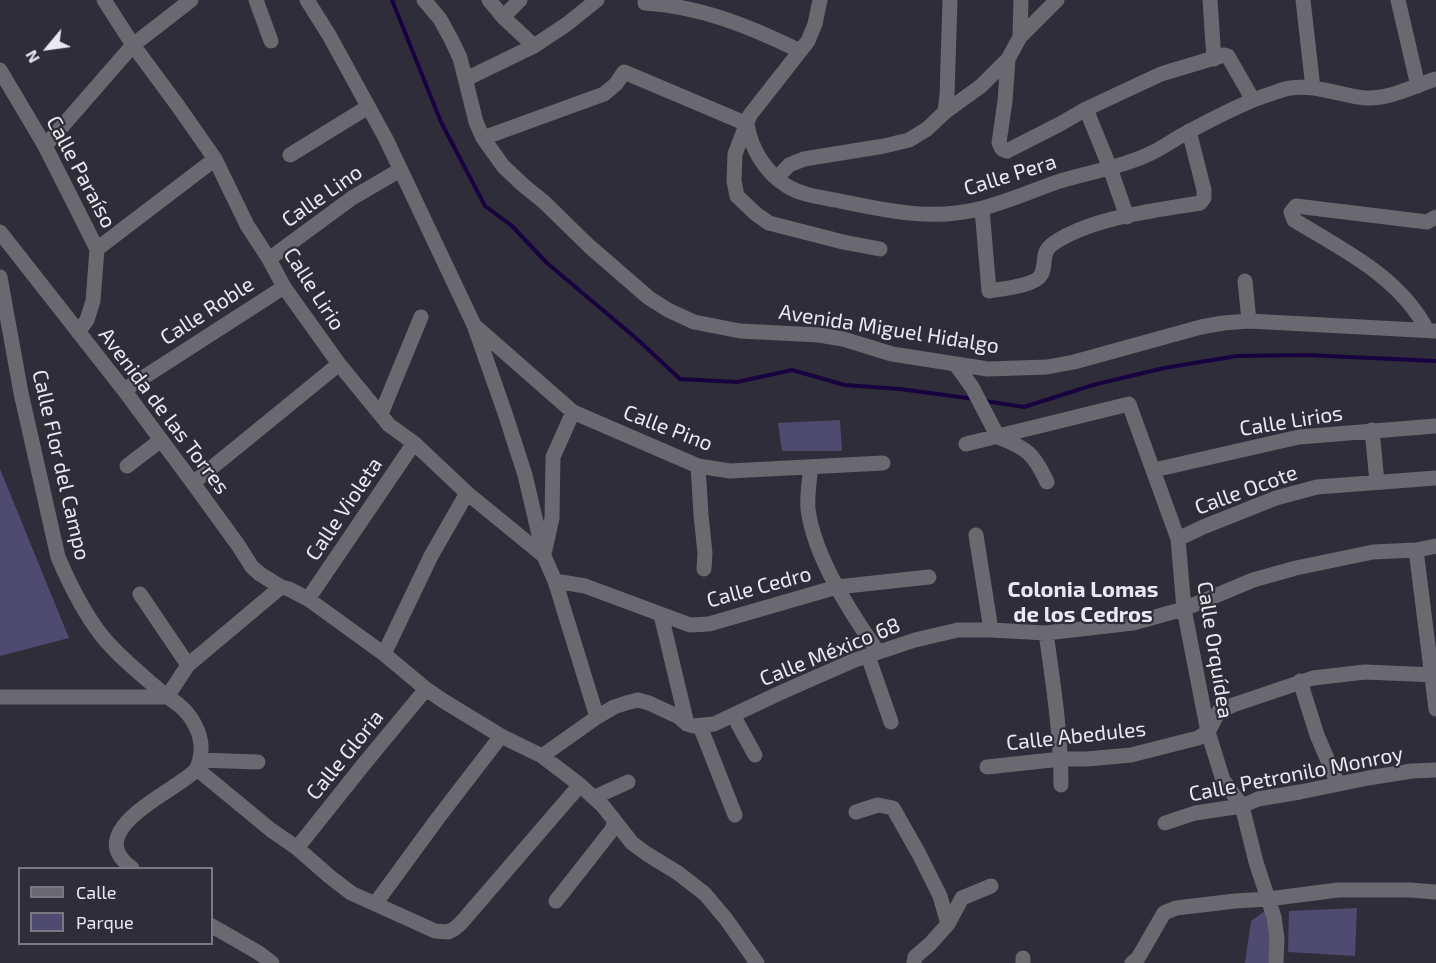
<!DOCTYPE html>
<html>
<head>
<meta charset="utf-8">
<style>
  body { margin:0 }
  #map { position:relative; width:1436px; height:963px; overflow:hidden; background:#2e2d39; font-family:"Exo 2",sans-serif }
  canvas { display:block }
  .legend { position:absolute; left:18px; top:867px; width:195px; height:78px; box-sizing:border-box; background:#2e2d39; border:2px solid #797883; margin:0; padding:8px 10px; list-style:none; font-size:18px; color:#e9e9f1 }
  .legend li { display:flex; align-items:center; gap:12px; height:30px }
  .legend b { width:30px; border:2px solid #797883 }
  .north { position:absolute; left:18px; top:18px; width:60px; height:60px; -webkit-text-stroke:4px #2e2d39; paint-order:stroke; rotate:241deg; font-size:16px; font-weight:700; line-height:24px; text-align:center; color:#e9e9f1 }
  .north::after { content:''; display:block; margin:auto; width:21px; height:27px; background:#e9e9f1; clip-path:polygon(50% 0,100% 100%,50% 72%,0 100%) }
</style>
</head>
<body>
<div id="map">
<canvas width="1436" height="963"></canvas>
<ul class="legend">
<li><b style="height:8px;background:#69696f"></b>Calle</li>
<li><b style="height:16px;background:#4e4a70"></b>Parque</li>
</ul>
<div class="north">N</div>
</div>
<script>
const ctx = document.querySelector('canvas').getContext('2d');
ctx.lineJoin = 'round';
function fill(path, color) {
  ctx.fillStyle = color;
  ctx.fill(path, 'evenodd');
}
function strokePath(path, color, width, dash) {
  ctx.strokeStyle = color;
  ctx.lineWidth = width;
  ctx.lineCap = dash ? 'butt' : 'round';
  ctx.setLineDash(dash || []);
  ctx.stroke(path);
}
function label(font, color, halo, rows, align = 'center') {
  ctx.font = font + ' "Exo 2",sans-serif';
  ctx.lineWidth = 4.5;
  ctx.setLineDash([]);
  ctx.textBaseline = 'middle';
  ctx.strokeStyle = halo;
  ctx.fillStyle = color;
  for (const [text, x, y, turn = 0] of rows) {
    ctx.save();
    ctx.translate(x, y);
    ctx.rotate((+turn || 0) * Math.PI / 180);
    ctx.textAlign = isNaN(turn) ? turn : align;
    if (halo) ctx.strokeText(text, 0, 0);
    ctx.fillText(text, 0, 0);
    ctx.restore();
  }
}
fill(new Path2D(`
  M 840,420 L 842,451 L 782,451 L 778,423 Z
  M 0,469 L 69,638 L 0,656 Z
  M 1357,908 L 1355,956 L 1288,952 L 1289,911 Z
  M 1265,911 L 1273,933 L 1272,963 L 1245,963 L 1251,921 Z`), '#4e4a70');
strokePath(new Path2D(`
  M 392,0 L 441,122 L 485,206 L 511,225 L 547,263 L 637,339 L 680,379 L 737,382 L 792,370 L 845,385 L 900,389 L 975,399
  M 985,401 L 1024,407 L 1093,385 L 1164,368 L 1237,356 L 1306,355 L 1436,361`), '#180340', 4);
strokePath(new Path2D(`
  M 104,0 L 133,45 L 178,106 L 215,159 L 247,225 L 269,259 L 284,287 L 339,364 L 389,425 L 414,443 L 467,493 L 544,556
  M 256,0 L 271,41
  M 307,0 L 329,35 L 386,139 L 474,325 L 505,413 L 525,475 L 544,556 L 555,581 L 597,717
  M 424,0 L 440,19 L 451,39 L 460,58 L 476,122 L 483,138 L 503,166 L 523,185 L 544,202 L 589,246 L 649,298 L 668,310 L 694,322 L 740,331 L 819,335 L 843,339 L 892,354 L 988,369 L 1047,367 L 1074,362 L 1201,327 L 1223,323 L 1249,321 L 1436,331
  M 489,0 L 503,17 L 534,46
  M 820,0 L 815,24 L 808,41 L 750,115 L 735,154 L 734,181 L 737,196 L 756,214 L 769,223 L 843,242 L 880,249
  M 1210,0 L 1214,59
  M 1303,0 L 1313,88
  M 1398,0 L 1418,86
  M 645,3 C 700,6 751,27 800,51
  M 503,17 L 520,0
  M 1020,37 L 1021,0
  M 1008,59 L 1005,101 L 999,143 L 1002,149 L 1007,151 L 1060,124 L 1086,109 L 1161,74 L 1224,55 L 1228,56 L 1229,58 L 1253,100
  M 0,70 L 45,146 L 97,249 L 93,301 L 87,320 L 78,332
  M 466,79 L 534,46 L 567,24 L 597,0
  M 1086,109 L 1110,168 L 1127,217
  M 945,112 L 947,95 L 950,0
  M 483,138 L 604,94 L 616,84 L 624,72 L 747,124 C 751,149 765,172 787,186 C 802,195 819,197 835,200 C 885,210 931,222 983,208 C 1009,201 1034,190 1060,181 C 1089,172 1119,168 1147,155 C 1162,149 1175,138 1190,131 C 1214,118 1239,105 1264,96 C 1272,94 1282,89 1290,88 C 1316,84 1341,96 1366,98 C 1391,99 1413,86 1436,79
  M 45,146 L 133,45 L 191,0
  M 290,155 L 368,107
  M 777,178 L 789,165 L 804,159 L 884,146 L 909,140 L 927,129 L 945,112 L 981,86 L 1008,59 L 1020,37 L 1057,0
  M 982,209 L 989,291 C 1000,289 1035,286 1041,275 C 1047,264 1040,252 1054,243 C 1093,217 1154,211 1200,203 L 1204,198 L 1204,190 L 1189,131
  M 0,232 L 124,390 L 193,483 L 238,545 L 252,567 L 260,574 L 281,587 L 289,589 L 308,599 L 384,654 L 426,689 L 442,700 L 501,736 L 542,756 L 580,785 L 603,806 L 632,843 L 647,854 L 678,873 L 705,894 L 726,919 L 757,963
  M 97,249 L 215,159
  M 269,259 L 352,198 L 400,170
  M 0,277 L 21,393 L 58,557 C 70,585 83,612 102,636 C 120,658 144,677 165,695 C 170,699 176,702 180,706 C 192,716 202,734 201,750 C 201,756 199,766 195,771 C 172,793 80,831 132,868
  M 1245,281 L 1249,321
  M 476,327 L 573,412 L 698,466 L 730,471 L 883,463
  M 1427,330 C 1400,277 1343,250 1294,220 L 1291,212 L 1296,206 L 1427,222 L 1436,217
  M 956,365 L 972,387 L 998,437 C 1027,448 1034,454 1047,482
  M 124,390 L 284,287
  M 381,414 L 421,317
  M 1372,430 L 1377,482
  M 966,444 L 1129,404 L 1178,539 L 1184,609 L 1208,732 L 1223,780 L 1242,806 L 1256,862 L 1274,917 L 1277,938 L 1276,963
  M 127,466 L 161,440
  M 698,466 L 701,515 L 705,553 L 704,569
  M 811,467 C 809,481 807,495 808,509 C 814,557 851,613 878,652
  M 1154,470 L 1299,437 L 1436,426
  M 193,483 L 339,364
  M 976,535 L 991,630
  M 1178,539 L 1203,527 L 1276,498 L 1317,487 L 1436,478
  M 545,550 L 552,518 L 553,457 L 573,412
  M 1416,550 L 1436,709
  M 555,581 L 585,586 L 690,625 L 709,624 L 837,587 L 929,577
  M 140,594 L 188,665
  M 308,599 L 414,443
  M 661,615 L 687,724
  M 1046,633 C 1053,683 1061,733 1061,785
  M 384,654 L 431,556 L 467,493
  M 868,656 L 891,722
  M 1300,681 L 1317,735 L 1338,784
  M 0,697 L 167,697
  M 167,697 L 188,665 L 281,587
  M 733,715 L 755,755
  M 700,726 L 735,815
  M 542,756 L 597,717 L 614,707 L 626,703 L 638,700 L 649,703 L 679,717 L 687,724 L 693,726 L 714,724 L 782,692 L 855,660 L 915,640 L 958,630 L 991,630 L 1046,633 L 1133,623 L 1184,609 L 1253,580 L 1296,568 L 1373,552 L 1416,550 L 1436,546
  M 200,760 L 258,762
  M 987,767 L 1061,759 L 1087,759 L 1131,755 L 1198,738 L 1208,732 L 1219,711 L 1233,705 L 1313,678 L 1365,672 L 1436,675
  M 197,769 L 271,830 L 297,848 L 329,876 L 351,893 L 435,931 L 448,932 L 454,929 L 461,923 L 580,785
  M 595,797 L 628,782
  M 856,812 L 878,805 L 893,808 L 919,854 L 940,896 L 948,924 L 930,944 L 915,957 L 914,963
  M 1165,823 L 1195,813 L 1242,806 L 1258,799 L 1300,792 L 1368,778 L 1412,771 L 1436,770
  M 297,848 L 364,764 L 426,689
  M 556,901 L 611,831 L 615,822
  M 375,904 L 438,818 L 501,736
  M 948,924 L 962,898 L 991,886
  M 212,926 L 259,953 L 272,963
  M 1023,963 L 1023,958
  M 1132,963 L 1138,958 L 1164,913 L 1176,908 L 1235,901 L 1268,899 L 1338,890 L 1410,890 L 1436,892`), '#69696f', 15);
label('21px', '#e9e9f1', '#2e2d39', [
  ["Calle Paraíso",81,172,62],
  ["Calle Pera",1010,175,-17],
  ["Calle Lino",322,196,-35],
  ["Calle Lirio",314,289,57],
  ["Calle Roble",207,311,-33],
  ["Avenida Miguel Hidalgo",889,329,9],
  ["Avenida de las Torres",164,411,53],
  ["Calle Lirios",1291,421,-9],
  ["Calle Pino",668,428,21],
  ["Calle Flor del Campo",61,465,77],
  ["Calle Ocote",1246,490,-20],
  ["Calle Violeta",344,509,-56],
  ["Calle Cedro",759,587,-15],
  ["Calle Orquídea",1215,650,81],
  ["Calle México 68",830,652,-22],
  ["Calle Abedules",1076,736,-6],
  ["Calle Gloria",345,755,-51],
  ["Calle Petronilo Monroy",1296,774,-11]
]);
label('bold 22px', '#e9e9f1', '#2e2d39', [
  ["Colonia Lomas",1083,590],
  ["de los Cedros",1083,615]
]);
</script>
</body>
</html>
